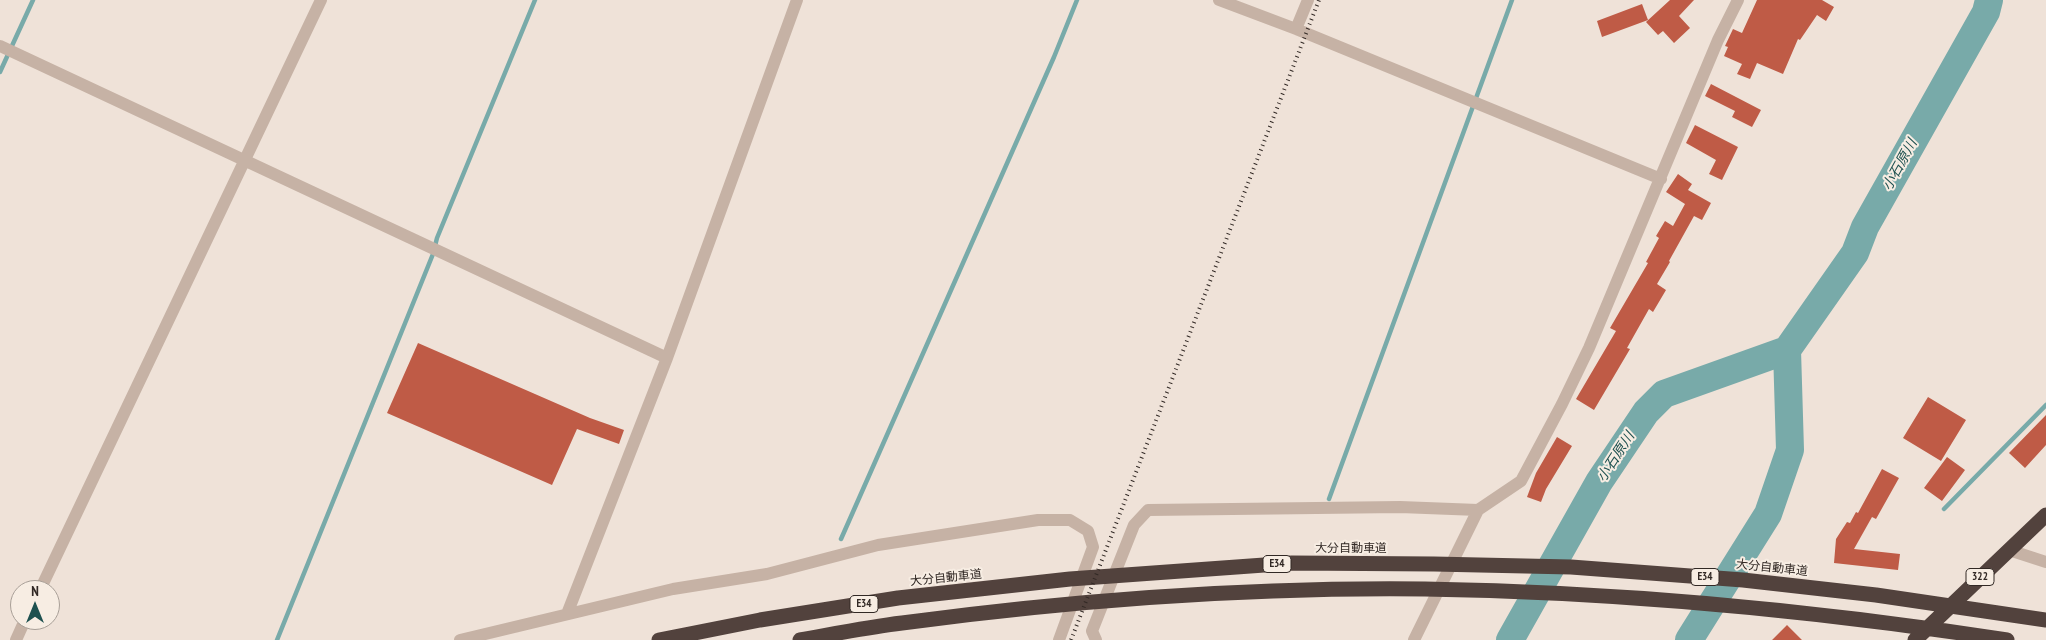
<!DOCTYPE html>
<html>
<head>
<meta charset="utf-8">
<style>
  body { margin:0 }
  #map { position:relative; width:2046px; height:640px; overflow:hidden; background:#efe2d8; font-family:"PT Sans Narrow",sans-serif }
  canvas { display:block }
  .north { position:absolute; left:10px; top:580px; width:50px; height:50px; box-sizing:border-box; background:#f7ede3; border:1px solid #a89f97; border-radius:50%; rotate:0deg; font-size:14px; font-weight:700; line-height:20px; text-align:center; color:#322925 }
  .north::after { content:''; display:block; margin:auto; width:18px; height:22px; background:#1e5150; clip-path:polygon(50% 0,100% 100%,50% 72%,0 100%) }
</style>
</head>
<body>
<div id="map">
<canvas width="2046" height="640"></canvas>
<div class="north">N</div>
</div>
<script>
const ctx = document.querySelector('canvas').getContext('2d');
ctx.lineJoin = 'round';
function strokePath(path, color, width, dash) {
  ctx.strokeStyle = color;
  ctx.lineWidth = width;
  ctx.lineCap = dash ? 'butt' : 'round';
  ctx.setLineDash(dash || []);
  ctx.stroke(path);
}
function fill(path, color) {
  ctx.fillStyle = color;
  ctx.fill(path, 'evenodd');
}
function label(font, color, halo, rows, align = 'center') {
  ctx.font = font + ' "PT Sans Narrow","Noto Sans JP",sans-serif';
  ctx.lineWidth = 4;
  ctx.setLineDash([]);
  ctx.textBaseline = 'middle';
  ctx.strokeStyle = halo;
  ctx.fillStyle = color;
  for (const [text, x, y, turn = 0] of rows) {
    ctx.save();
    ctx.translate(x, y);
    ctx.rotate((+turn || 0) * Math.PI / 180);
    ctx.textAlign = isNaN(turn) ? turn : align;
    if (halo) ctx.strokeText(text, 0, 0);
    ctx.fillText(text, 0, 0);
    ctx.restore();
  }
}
strokePath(new Path2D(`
  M 0,72 L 33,0
  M 1329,499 L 1512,0
  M 1944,509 L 2046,405
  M 841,539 L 1054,57 L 1077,0
  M 277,640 L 433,254 L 437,238 L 535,0`), '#78aaa9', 4.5);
strokePath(new Path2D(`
  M 1510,640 L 1599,482 L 1646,412 L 1664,394 L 1787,350 L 1855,253 L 1865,227 L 1986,12 L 1989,0
  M 1689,640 L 1768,514 L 1790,450 L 1787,350`), '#78aaa9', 28);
fill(new Path2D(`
  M 1670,0 L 1694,0 L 1679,16 L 1690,28 L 1674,43 L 1663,31 L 1658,35 L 1646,22 Z
  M 1757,0 L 1822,0 L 1834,7 L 1826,21 L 1817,15 L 1800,40 L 1798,39 L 1783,74 L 1757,63 L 1750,79 L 1737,74 L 1742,64 L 1724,56 L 1728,47 L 1725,46 L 1733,29 L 1742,33 Z
  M 1642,4 L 1648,20 L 1602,37 L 1597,21 Z
  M 1711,84 L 1761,110 L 1752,127 L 1732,117 L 1735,111 L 1705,96 Z
  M 1695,125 L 1738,147 L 1722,180 L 1709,174 L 1716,160 L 1686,143 Z
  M 1678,174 L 1692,184 L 1688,190 L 1711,203 L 1702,220 L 1694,216 L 1669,261 L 1670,262 L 1657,284 L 1666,290 L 1653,312 L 1649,309 L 1627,348 L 1630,349 L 1594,410 L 1576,399 L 1616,331 L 1610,328 L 1648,263 L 1646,262 L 1659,238 L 1656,236 L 1665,221 L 1673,226 L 1685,204 L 1666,192 Z
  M 418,343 L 590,418 L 624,430 L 619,444 L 577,429 L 552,485 L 387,413 Z
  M 1928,397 L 1966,420 L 1941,461 L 1903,438 Z
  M 2046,415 L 2046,445 L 2025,468 L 2009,453 Z
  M 1557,437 L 1572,446 L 1546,489 L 1541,502 L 1527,497 L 1536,473 Z
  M 1947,457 L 1965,470 L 1942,501 L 1924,488 Z
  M 1882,469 L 1899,478 L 1876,519 L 1872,517 L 1854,549 L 1900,554 L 1898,570 L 1834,563 L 1836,539 L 1847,522 L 1850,523 L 1856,512 L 1858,513 Z
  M 1787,625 L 1802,640 L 1772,640 Z`), '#bf5b46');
strokePath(new Path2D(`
  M 1219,0 L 1296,29 L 1661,179
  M 1296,29 L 1308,0
  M 0,46 L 667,358
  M 2009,550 L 2046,562
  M 40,590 L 321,0
  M 567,614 L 667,358 L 797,0
  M 16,640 L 25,620
  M 460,640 L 673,589 L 767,574 L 878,545 L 1038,520 L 1070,520 L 1088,531 L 1093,547 L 1059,640
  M 1096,640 L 1092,631 L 1134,525 L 1148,510 L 1400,507 L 1478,510
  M 1414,640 L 1478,510 L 1521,481 L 1562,404 L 1589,348 L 1718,40 L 1738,0`), '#c6b2a5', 12);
strokePath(new Path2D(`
  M 659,640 L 760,620 L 898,598 L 1070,579 L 1292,563 L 1434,564 L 1571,567 L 1743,580 L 1876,595 L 2046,620
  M 800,640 C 834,634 868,627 902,623 C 1075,600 1251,587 1425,589 C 1620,592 1814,610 2007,640
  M 1915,640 L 2046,515`), '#52423d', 15);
strokePath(new Path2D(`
  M 1071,640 L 1319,0`), '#322925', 4, [1, 4]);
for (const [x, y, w] of [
  [1277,564,28],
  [1705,577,28],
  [1980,577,28],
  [864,604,28]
]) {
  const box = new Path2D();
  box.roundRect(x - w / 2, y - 8.5, w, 17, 4);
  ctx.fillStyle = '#f7ede3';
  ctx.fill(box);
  strokePath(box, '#322925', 1);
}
label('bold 11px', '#322925', null, [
  ["E34",1277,564],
  ["E34",1705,577],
  ["322",1980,577],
  ["E34",864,604]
]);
label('12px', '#322925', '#f7ede3', [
  ["大分自動車道",1351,549],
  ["大分自動車道",1772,568,6],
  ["大分自動車道",946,578,-6]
]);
label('italic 14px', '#1e5150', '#f7ede3', [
  ["小石原川",1900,165,-61],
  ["小石原川",1616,457,-57]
]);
</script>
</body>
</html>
